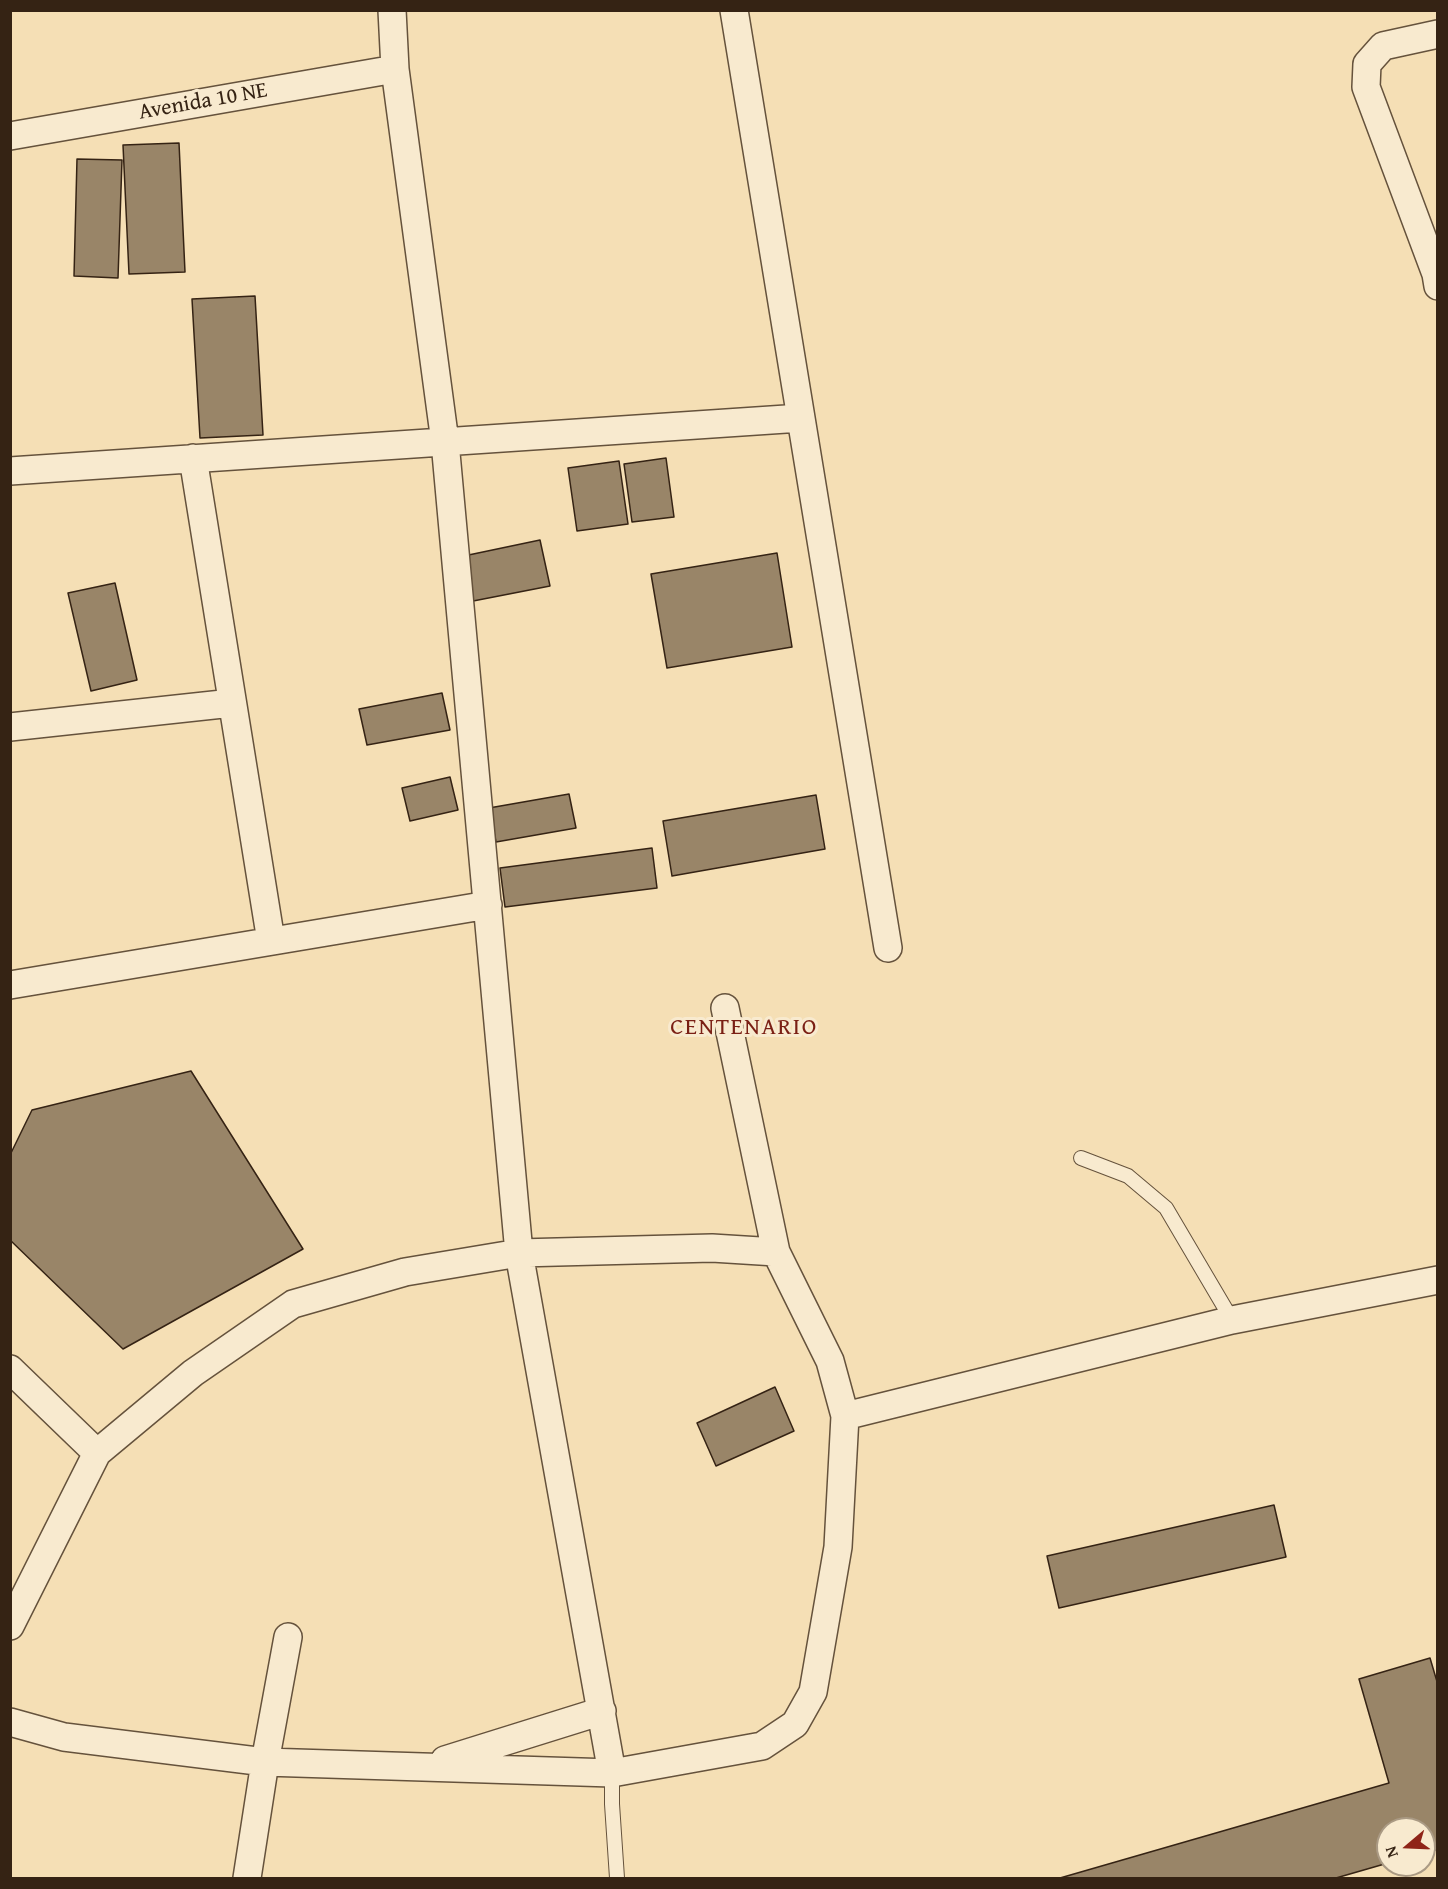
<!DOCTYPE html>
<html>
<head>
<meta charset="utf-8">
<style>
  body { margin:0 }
  #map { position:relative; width:1448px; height:1889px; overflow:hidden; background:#f5dfb5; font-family:"Gentium Book Plus",serif }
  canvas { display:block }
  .frame { position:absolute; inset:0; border:12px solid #352314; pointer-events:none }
  .north { position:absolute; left:1376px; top:1817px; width:60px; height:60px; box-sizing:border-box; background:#f8eacf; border:2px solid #aa9a84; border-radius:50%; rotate:251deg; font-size:16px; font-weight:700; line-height:24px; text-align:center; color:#352314 }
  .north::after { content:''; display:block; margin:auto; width:21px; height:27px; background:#8f2418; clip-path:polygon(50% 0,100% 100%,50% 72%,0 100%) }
</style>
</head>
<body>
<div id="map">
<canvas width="1448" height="1889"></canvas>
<div class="frame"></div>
<div class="north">N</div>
</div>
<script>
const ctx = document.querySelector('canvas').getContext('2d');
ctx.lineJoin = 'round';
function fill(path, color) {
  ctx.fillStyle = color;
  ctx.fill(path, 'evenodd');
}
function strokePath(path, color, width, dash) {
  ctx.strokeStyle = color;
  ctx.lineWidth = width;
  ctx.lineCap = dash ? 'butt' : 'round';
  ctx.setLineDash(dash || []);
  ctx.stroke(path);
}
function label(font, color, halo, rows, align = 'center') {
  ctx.font = font + ' "Gentium Book Plus",serif';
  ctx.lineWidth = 6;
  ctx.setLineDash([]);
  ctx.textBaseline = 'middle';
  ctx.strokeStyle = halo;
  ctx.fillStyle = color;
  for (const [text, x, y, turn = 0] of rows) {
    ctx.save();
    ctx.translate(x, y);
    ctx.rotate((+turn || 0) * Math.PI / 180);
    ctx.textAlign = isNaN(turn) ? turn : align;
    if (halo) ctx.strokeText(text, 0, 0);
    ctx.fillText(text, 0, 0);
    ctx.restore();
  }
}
const building = new Path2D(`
  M 179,143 L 185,272 L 129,274 L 123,145 Z
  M 77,159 L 122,160 L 118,278 L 74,276 Z
  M 255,296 L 263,435 L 200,438 L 192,299 Z
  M 666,458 L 674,517 L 632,522 L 624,464 Z
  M 619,461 L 628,524 L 577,531 L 568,468 Z
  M 540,540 L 550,586 L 468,602 L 459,557 Z
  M 777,553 L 792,647 L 667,668 L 651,574 Z
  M 115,583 L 137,680 L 91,691 L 68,593 Z
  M 442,693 L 450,730 L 367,745 L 359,709 Z
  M 450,777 L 458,810 L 410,821 L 402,788 Z
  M 569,794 L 576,828 L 496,842 L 489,808 Z
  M 816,795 L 825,849 L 672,876 L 663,821 Z
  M 652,848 L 657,888 L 505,907 L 500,868 Z
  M 191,1071 L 303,1249 L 123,1349 L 10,1240 L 10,1155 L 32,1110 Z
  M 775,1387 L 794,1431 L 716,1466 L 697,1423 Z
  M 1274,1505 L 1286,1557 L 1059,1608 L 1047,1556 Z
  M 1430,1658 L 1438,1685 L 1438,1849 L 1424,1853 L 1424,1829 L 1388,1829 L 1388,1863 L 1336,1878 L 1060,1878 L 1389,1783 L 1359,1679 Z`);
fill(building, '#998568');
strokePath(building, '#352314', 1.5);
const service = new Path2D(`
  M 1081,1158 L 1128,1176 L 1166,1208 L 1232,1320
  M 612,1773 L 612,1804 L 617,1878`);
const minor = new Path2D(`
  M 392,10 L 395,69 L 445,442 L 519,1253 L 612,1773
  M 734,10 L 888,948
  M 1438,34 L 1383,46 L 1367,64 L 1366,87 L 1436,274 L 1438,286
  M 10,136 L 395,69
  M 193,458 L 271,941
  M 10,471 L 801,418
  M 10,727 L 232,703
  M 10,985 L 488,905
  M 725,1008 L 776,1252
  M 10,1369 L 97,1453
  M 845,1416 L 1232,1320 L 1438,1280
  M 10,1626 L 97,1453 L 193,1373 L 293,1304 L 405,1272 L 519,1253 L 712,1248 L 776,1252 L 830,1361 L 845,1416 L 838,1547 L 813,1692 L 795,1724 L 762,1746 L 612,1773 L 265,1762 L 64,1737 L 10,1722
  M 445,1760 L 602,1711
  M 247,1878 L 265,1762 L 288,1637`);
strokePath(service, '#65523c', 16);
strokePath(minor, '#65523c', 30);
strokePath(service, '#f8eacf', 14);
strokePath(minor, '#f8eacf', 27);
label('22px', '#352314', '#f8eacf', [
  ["Avenida 10 NE",203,102,-10]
]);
ctx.letterSpacing = '1.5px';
label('24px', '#7a1f14', '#f8eacf', [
  ["CENTENARIO",744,1028]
]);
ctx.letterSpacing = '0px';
</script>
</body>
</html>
